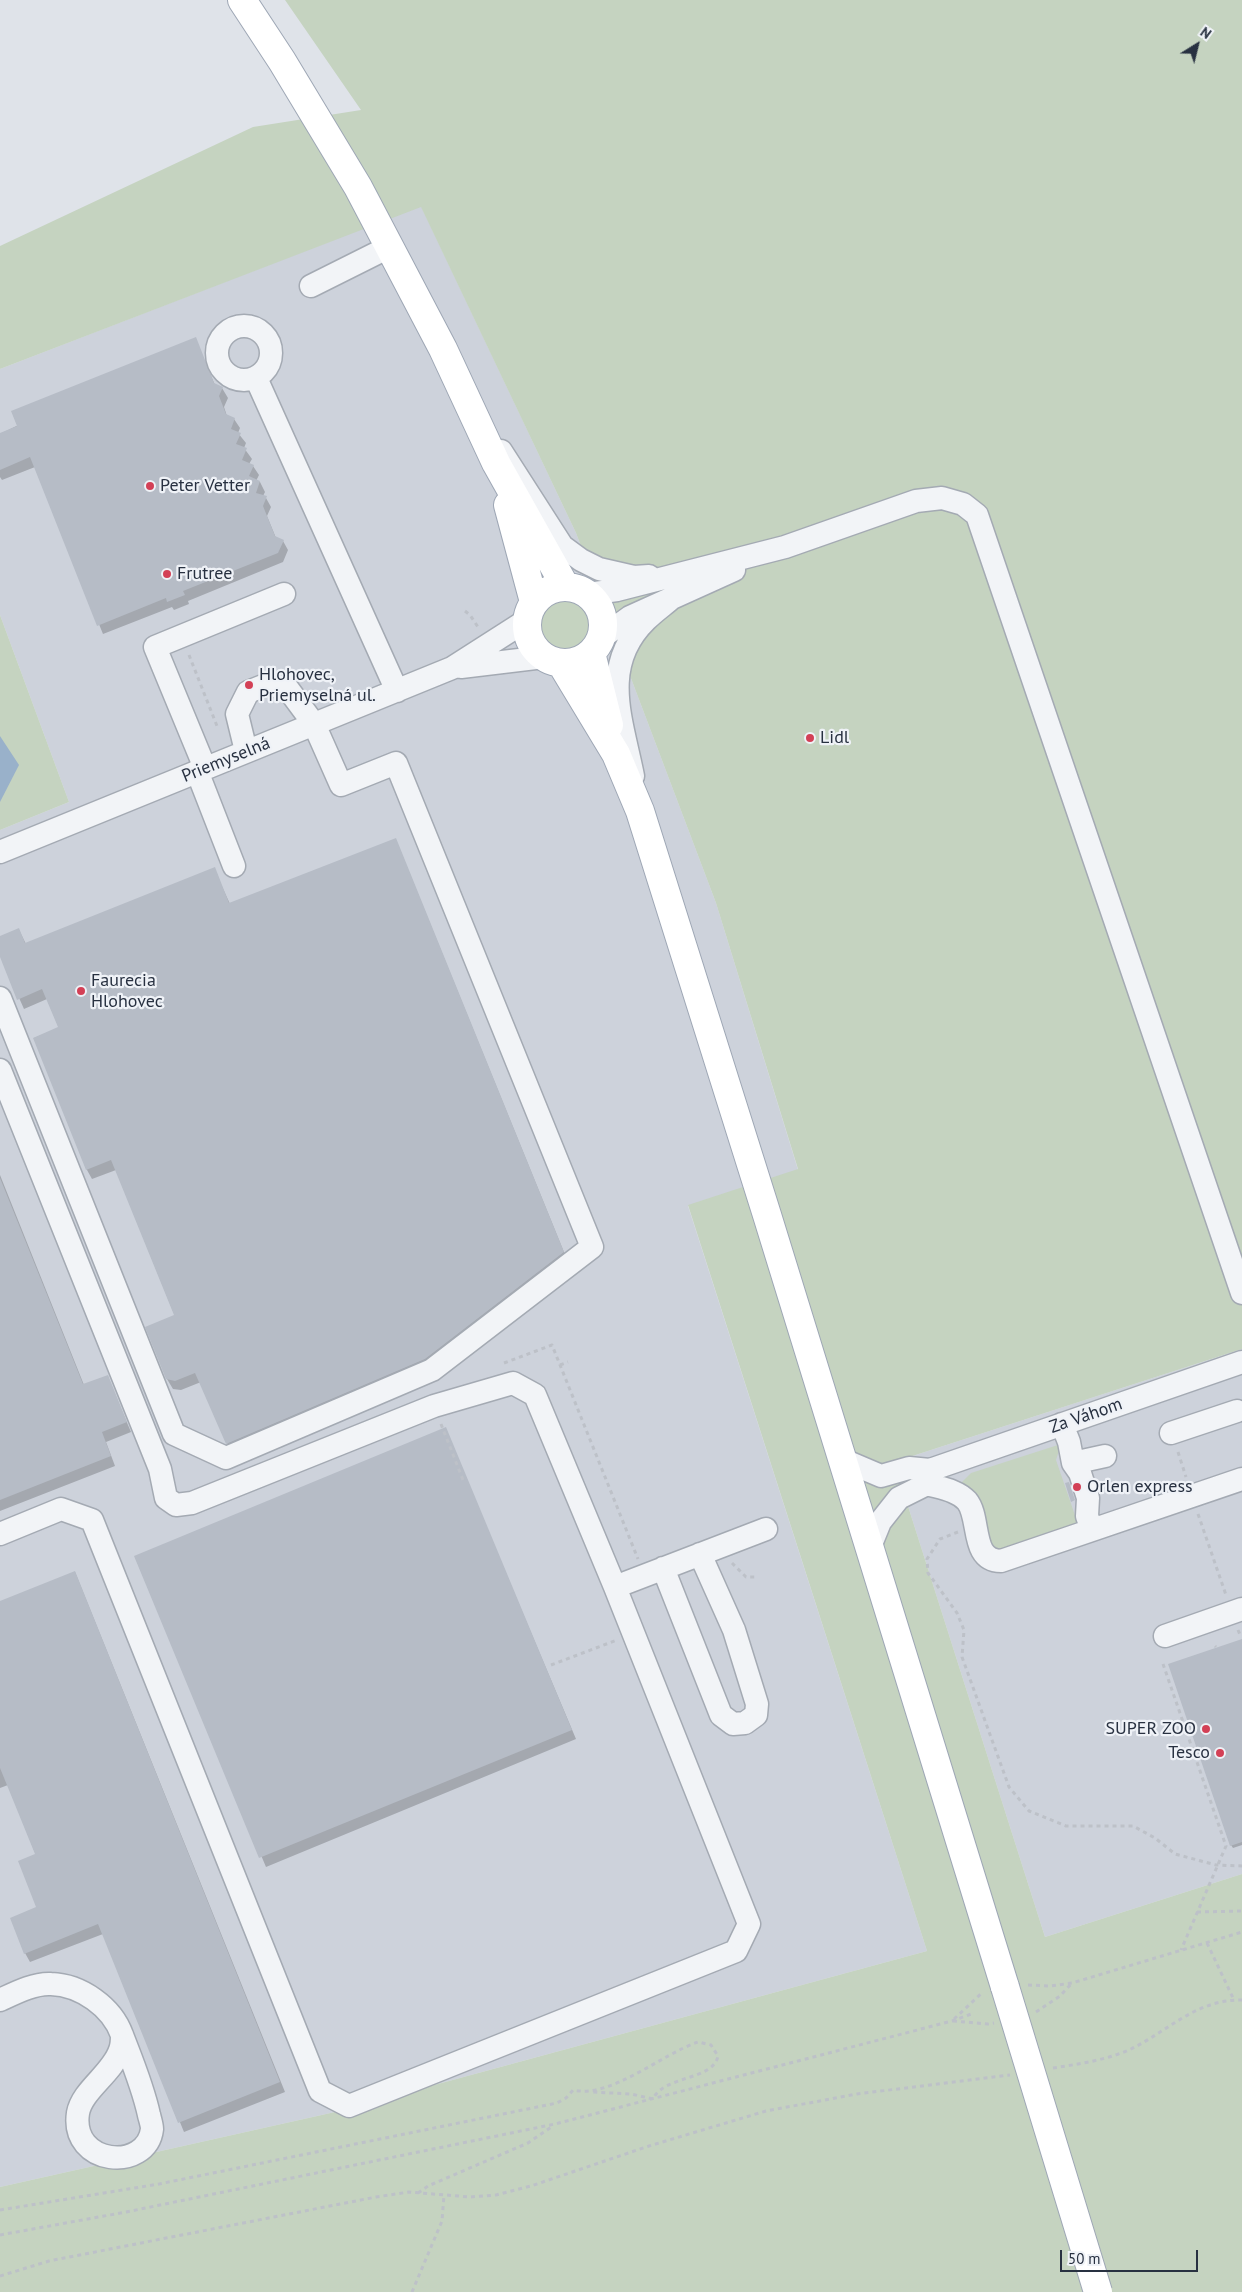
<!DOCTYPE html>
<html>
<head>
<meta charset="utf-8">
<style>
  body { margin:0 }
  #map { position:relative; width:1242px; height:2292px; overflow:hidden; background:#dfe3e9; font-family:"PT Sans",sans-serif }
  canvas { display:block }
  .north { position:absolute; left:1172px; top:20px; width:50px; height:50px; -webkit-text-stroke:4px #eff2f7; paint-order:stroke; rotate:36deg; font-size:14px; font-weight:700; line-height:20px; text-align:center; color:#283141 }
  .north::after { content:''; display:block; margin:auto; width:18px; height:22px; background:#283141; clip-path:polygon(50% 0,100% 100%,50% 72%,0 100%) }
  .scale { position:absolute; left:1060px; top:2250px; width:138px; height:22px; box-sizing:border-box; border:2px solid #283141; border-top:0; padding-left:6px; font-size:15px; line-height:18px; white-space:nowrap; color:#283141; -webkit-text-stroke:4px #eff2f7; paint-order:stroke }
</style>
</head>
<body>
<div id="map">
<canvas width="1242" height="2292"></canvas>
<div class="north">N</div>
<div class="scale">50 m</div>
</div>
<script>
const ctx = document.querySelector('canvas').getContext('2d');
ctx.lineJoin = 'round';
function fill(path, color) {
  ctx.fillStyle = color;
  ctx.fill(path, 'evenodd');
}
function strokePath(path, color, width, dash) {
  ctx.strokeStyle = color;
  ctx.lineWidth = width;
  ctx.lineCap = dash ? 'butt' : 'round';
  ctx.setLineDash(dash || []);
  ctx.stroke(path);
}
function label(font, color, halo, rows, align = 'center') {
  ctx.font = font + ' "PT Sans",sans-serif';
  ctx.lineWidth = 4.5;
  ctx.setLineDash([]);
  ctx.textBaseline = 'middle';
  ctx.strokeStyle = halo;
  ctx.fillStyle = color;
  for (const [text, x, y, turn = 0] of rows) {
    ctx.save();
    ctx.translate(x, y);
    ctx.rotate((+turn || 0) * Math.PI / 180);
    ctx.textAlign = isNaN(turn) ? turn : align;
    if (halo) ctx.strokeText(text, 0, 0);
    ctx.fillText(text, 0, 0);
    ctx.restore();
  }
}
fill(new Path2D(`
  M 421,206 L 576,533 L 716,903 L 798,1170 L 688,1206 L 927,1951 L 335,2112 L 0,2187 L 0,830 L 69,802 L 0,615 L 0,369 Z
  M 1242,1349 L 1242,1874 L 1045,1937 L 894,1462 Z`), '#cdd2db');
fill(new Path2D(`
  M 285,0 L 1242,0 L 1242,1349 L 894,1462 L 1045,1937 L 1242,1874 L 1242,2292 L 0,2292 L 0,2187 L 335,2112 L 927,1951 L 688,1205 L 798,1169 L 716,903 L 576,533 L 421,207 L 0,369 L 0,246 L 253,127 L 361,110 Z
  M537 625a28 28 0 1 1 56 0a28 28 0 1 1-56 0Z
  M 0,615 L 69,802 L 0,830 Z
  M 1061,1444 L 1056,1460 L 1079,1527 L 1003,1553 L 993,1548 L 960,1484 L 971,1473 Z`), '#c5d3c0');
fill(new Path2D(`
  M 0,736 L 19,765 L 0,802 Z`), '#99b1ca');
fill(new Path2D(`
  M 195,339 L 215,385 L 222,388 L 228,398 L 224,407 L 227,416 L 234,419 L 240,428 L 238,433 L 246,443 L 244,448 L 252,459 L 249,464 L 253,466 L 259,475 L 256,481 L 260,482 L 265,492 L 263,496 L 266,498 L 271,507 L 267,516 L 276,538 L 283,541 L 288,550 L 283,562 L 188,601 L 189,604 L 174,610 L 172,607 L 103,634 L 35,467 L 2,480 L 0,477 L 0,434 Z
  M 396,840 L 568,1262 L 431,1368 L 231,1452 L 201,1382 L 181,1390 L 173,1389 L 167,1379 L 175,1316 L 116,1170 L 92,1179 L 87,1170 L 34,1038 L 59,1028 L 47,999 L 24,1009 L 0,955 L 0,937 L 19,930 L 26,944 L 214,869 L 230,904 Z
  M 0,1175 L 84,1385 L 107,1376 L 131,1432 L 106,1442 L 115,1466 L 0,1511 Z
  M 445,1429 L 576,1739 L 266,1867 L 135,1557 Z
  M 75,1572 L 285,2092 L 184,2132 L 103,1934 L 30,1962 L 25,1953 L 38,1908 L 36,1855 L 8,1785 L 0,1788 L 0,1602 Z
  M 1242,1640 L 1242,1845 L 1233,1848 L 1231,1845 Z`), '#0003');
fill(new Path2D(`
  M 196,337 L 214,383 L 223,387 L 219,396 L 226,414 L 235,418 L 231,429 L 241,433 L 236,444 L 247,448 L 242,460 L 254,465 L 249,476 L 260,481 L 256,493 L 267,496 L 263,506 L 275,536 L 284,540 L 278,553 L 183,591 L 185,595 L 167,602 L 166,598 L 97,626 L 30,457 L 0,470 L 0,433 L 17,426 L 11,411 Z
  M 396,838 L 564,1252 L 425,1359 L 226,1444 L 195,1373 L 175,1381 L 166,1379 L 145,1327 L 174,1315 L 111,1160 L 86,1170 L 33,1038 L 58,1027 L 42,989 L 17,1000 L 0,957 L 0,936 L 19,928 L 25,943 L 215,867 L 229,903 Z
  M 0,1178 L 83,1384 L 108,1375 L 127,1422 L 102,1432 L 111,1456 L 0,1500 Z
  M 446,1427 L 572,1730 L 259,1858 L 134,1556 Z
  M 1069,1482 L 1075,1500 L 1071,1502 L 1065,1483 Z
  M 75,1571 L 280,2082 L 178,2123 L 98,1924 L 24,1954 L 10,1918 L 36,1907 L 18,1861 L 35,1854 L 0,1768 L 0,1601 Z
  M 1242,1639 L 1242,1842 L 1230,1846 L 1168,1664 Z`), '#b6bcc6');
const minor = new Path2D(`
  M 311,286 L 389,247
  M217 353a27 27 0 1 1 54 0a27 27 0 1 1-54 0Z
  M 256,378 L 397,691
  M 501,451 L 562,546 L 581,560 L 599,569 L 634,577 L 649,576
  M 588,594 L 617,590 L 785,547 L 916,501 L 942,498 L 963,504 L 977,515 L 1242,1293
  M 601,638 L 630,617 L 734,570
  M 461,667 L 544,657
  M 205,768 L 155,647 L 284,594
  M 197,771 L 234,866
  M 633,776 C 622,720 599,666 646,620 C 654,612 664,605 672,598
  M 0,852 L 452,668 L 527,620
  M 0,998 L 174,1434 L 226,1458 L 432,1370 L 592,1247 L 396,763 L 341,785 L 314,724 L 288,689 L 268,684 L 248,692 L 237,714 L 246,751
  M 0,1070 L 160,1469 L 166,1498 L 176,1505 L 192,1503 L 434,1406 L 513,1383 L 535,1395 L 615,1587 L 749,1924 L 736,1951 L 349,2106 L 320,2091 L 92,1520 L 61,1509 L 0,1534
  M 1062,1424 L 1069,1442 L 1073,1463 L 1080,1473 L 1088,1498 L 1087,1516 L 1092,1530
  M 1171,1433 L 1237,1411
  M 841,1459 L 881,1476 L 909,1468 L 930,1470 L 1242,1362
  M 1073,1463 L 1105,1456
  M 869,1549 L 880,1522 L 899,1498 L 927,1484 C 940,1488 957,1490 967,1501 C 981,1518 970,1561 1001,1561 L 1242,1479
  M 663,1568 L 721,1715 L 733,1724 L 745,1723 L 756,1715 L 757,1704 L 734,1630 L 700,1554
  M 615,1587 L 766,1529
  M 1165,1636 L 1242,1609
  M 0,2000 C 15,1993 34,1983 51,1984 C 81,1985 112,2007 122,2035 C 132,2061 143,2087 149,2115 C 150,2119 152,2125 152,2129 C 147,2172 70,2166 78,2113 C 82,2090 113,2073 120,2050 C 122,2045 122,2040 122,2035`);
const major = new Path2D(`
  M 242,0 L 282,61 L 358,187 L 443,349 L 496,463 L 565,586
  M 508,505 L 534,602
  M527 625a38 38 0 1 1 76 0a38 38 0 1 1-76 0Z
  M 591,653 L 609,725
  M 561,663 L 616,754 L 640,811 L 767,1215 L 1005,1987`);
strokePath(minor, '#a4aab3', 25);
strokePath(major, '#9ea7b5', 30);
strokePath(new Path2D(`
  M 465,611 L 470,615 L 478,627
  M 189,655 L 217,726
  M 504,1363 L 552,1345 L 638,1559
  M 560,1365 L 568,1362
  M 441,1424 L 463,1480
  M 1178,1452 L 1186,1477
  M 1198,1514 L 1226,1595
  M 958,1532 L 940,1539 L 927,1559 L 928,1573 L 957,1613 L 964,1630 L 962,1657 L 1009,1787 L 1029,1811 L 1066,1826 L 1133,1826 L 1155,1838 L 1175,1854 L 1216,1865 L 1242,1866
  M 732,1563 L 746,1577 L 758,1577
  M 1238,1630 L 1241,1637
  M 1215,1646 L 1216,1647
  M 1163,1664 L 1226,1846 L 1181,1950
  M 551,1665 L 617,1640
  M 1197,1912 L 1242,1911
  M 1207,1943 L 1234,2000
  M 1028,1985 L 1050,1986 L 1072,1983 L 1242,1932
  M 1036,2012 L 1060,1996 L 1072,1983
  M 954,2019 L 983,1992
  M 953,2021 L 988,2024 L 994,2023
  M 1053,2068 C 1079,2064 1107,2060 1131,2049 C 1168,2031 1197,1999 1242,2000
  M 418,2193 L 428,2186 L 528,2143 L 553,2126
  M 0,2210 L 159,2184 L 557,2103 L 566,2098 L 573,2090 C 610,2099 662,2054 698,2042 L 711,2045 L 718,2056 C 713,2081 664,2075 653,2099 L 631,2094 L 592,2092
  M 0,2235 L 126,2212 L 555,2124 L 952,2021 L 974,2013
  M 0,2276 L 49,2261 L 376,2197 L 409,2192 L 470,2197 L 496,2195 L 531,2186 L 649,2146 L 766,2111 L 857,2094 L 1010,2075
  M 412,2292 L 442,2221 L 444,2195`), '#bdc1c8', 3, [4, 4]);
strokePath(minor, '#f2f4f7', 22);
strokePath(major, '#fff', 28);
const majorBridge = new Path2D(`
  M 1005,1987 L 1098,2292`);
strokePath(majorBridge, '#9ea7b5', 30, []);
strokePath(majorBridge, '#fff', 28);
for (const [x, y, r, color] of [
  [150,486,5,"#d34056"],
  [167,574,5,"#d34056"],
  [249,685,5,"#d34056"],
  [810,738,5,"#d34056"],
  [81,991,5,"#d34056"],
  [1077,1487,5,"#d34056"],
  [1206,1729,5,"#d34056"],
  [1220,1753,5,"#d34056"]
]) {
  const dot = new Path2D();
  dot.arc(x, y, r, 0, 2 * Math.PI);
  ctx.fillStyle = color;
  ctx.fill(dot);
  strokePath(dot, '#eff2f7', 2);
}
label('18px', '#283141', '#eff2f7', [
  ["Peter Vetter",160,486],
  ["Frutree",177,574],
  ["Hlohovec,",259,675],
  ["Priemyselná ul.",259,696],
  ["Lidl",820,738],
  ["Faurecia",91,981],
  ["Hlohovec",91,1002],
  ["Orlen express",1087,1487],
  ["SUPER ZOO",1196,1729,"right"],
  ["Tesco",1210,1753,"right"]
], 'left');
label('18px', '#283141', '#eff2f7', [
  ["Priemyselná",226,760,-22],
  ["Za Váhom",1086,1416,-19]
]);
</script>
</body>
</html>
